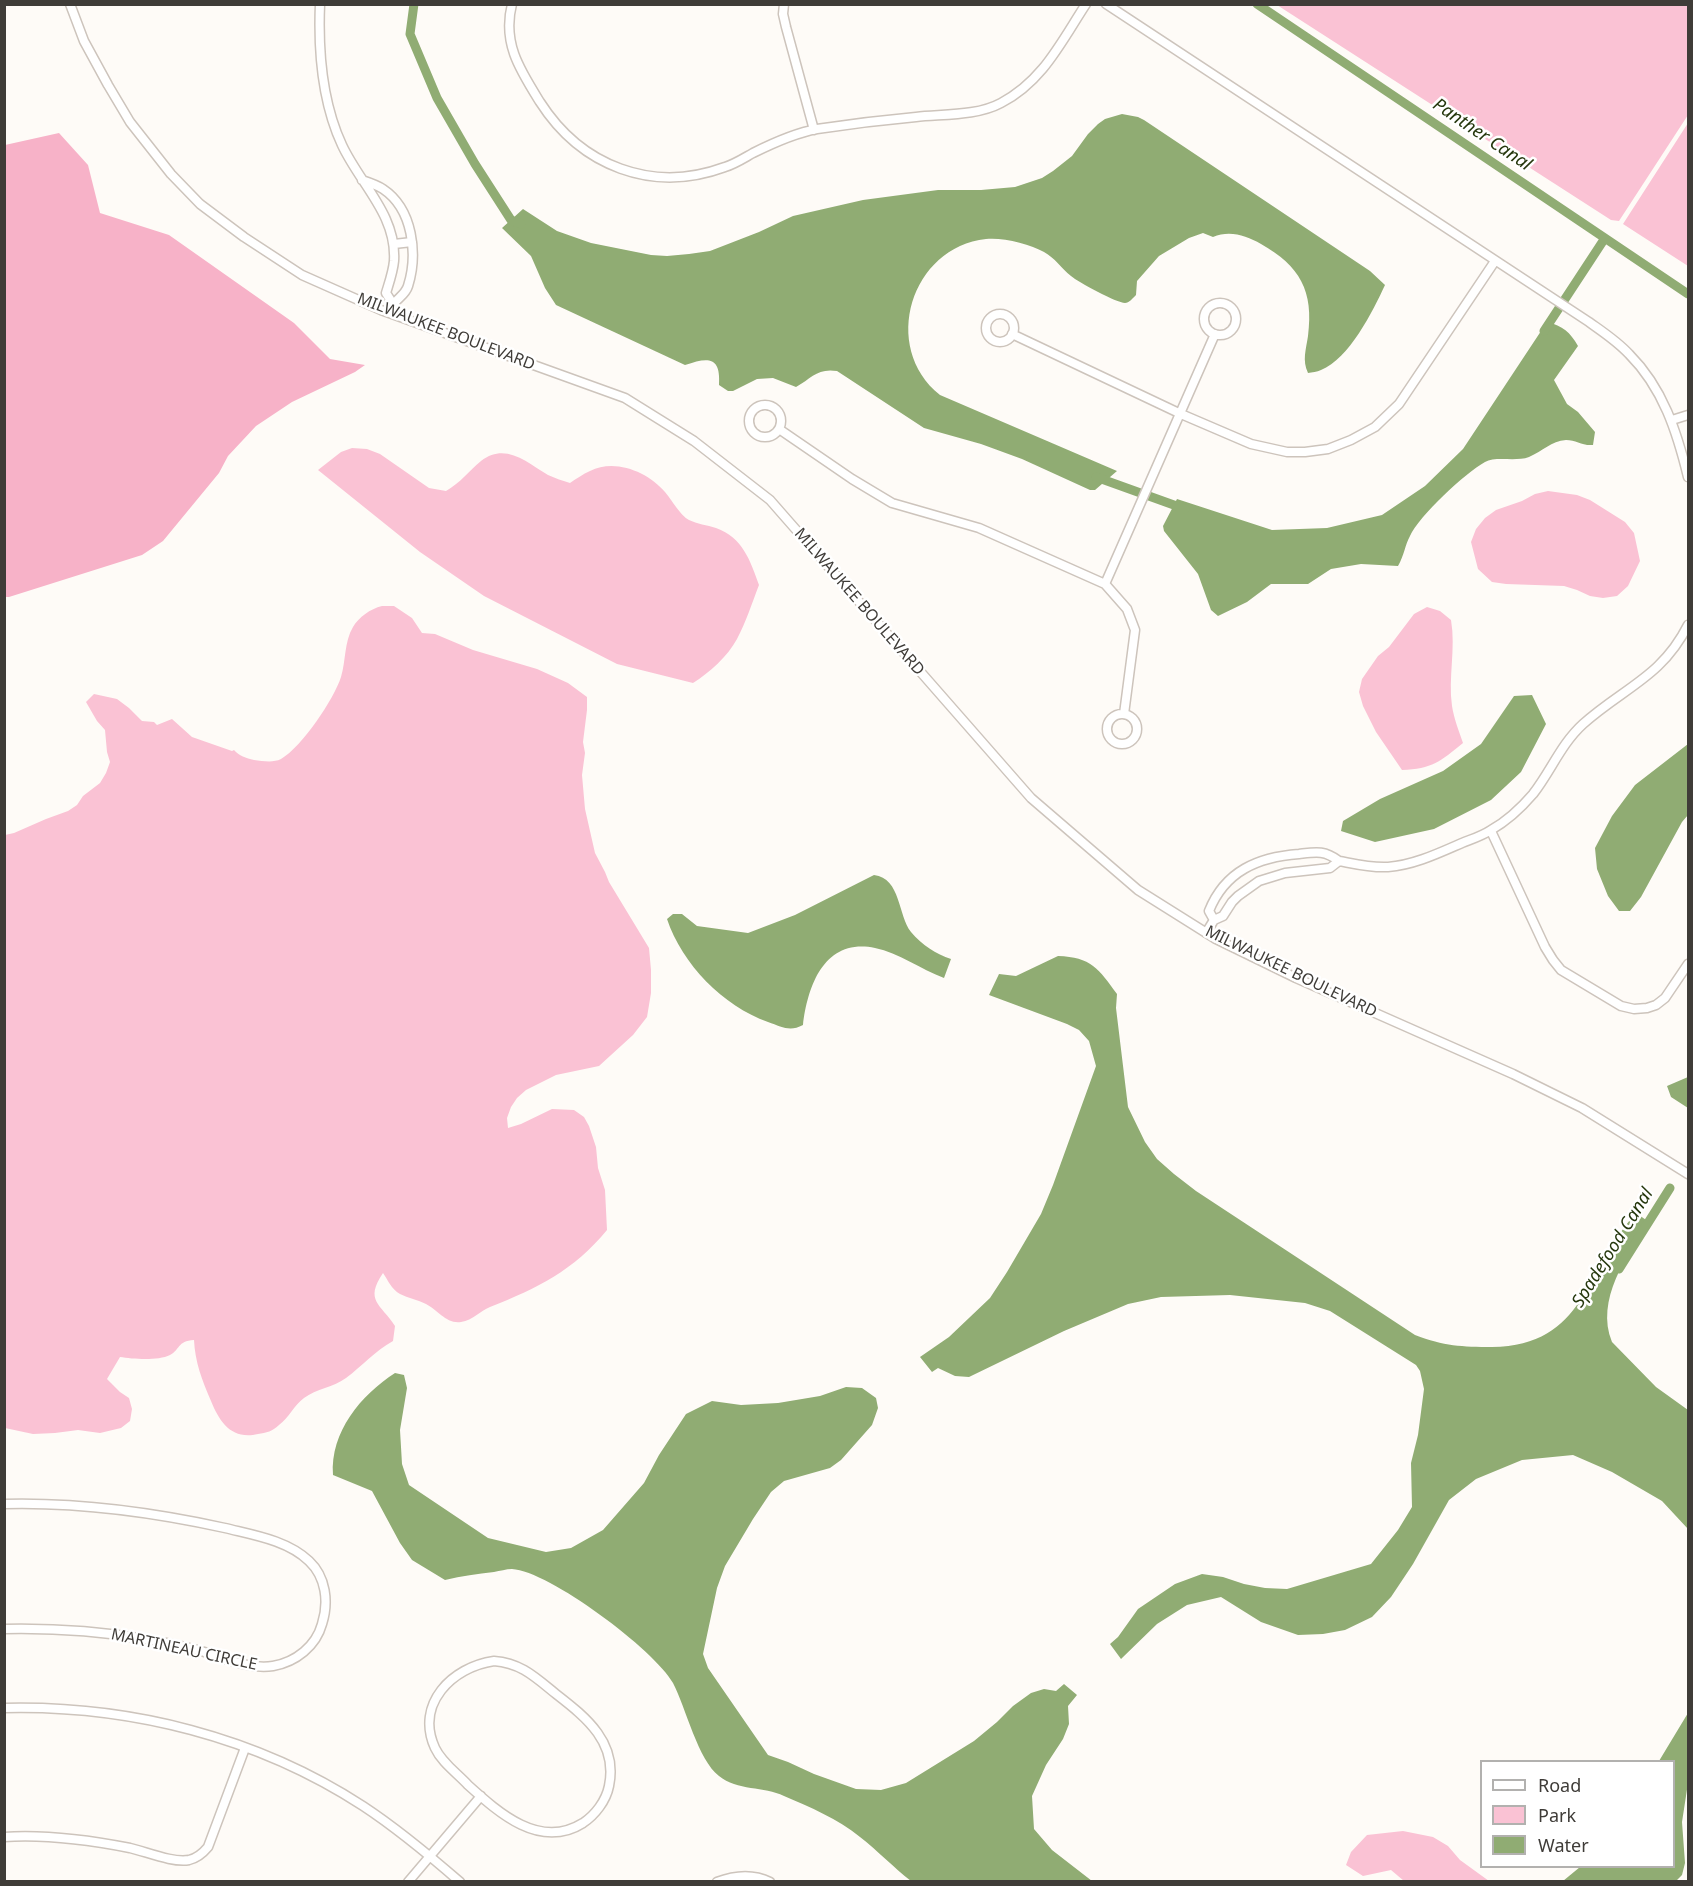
<!DOCTYPE html>
<html>
<head>
<meta charset="utf-8">
<style>
  body { margin:0 }
  #map { position:relative; width:1693px; height:1886px; overflow:hidden; background:#fefbf7; font-family:"Noto Sans",sans-serif }
  canvas { display:block }
  .frame { position:absolute; inset:0; border:6px solid #3f3c38; pointer-events:none }
  .legend { position:absolute; left:1480px; top:1760px; width:195px; height:108px; box-sizing:border-box; background:#fff; border:2px solid #b2b1af; margin:0; padding:8px 10px; list-style:none; font-size:18px; color:#3f3c38 }
  .legend li { display:flex; align-items:center; gap:12px; height:30px }
  .legend b { width:30px; border:2px solid #b2b1af }
</style>
</head>
<body>
<div id="map">
<canvas width="1693" height="1886"></canvas>
<div class="frame"></div>
<ul class="legend">
<li><b style="height:8px;background:#fff"></b>Road</li>
<li><b style="height:16px;background:#fac2d4"></b>Park</li>
<li><b style="height:16px;background:#90ac73"></b>Water</li>
</ul>
</div>
<script>
const ctx = document.querySelector('canvas').getContext('2d');
ctx.lineJoin = 'round';
function fill(path, color) {
  ctx.fillStyle = color;
  ctx.fill(path, 'evenodd');
}
function strokePath(path, color, width, dash) {
  ctx.strokeStyle = color;
  ctx.lineWidth = width;
  ctx.lineCap = dash ? 'butt' : 'round';
  ctx.setLineDash(dash || []);
  ctx.stroke(path);
}
function label(font, color, halo, rows, align = 'center') {
  ctx.font = font + ' "Noto Sans",sans-serif';
  ctx.lineWidth = 5;
  ctx.setLineDash([]);
  ctx.textBaseline = 'middle';
  ctx.strokeStyle = halo;
  ctx.fillStyle = color;
  for (const [text, x, y, turn = 0] of rows) {
    ctx.save();
    ctx.translate(x, y);
    ctx.rotate((+turn || 0) * Math.PI / 180);
    ctx.textAlign = isNaN(turn) ? turn : align;
    if (halo) ctx.strokeText(text, 0, 0);
    ctx.fillText(text, 0, 0);
    ctx.restore();
  }
}
fill(new Path2D(`
  M 1277,5 L 1688,5 L 1688,115 L 1619,221 L 1611,220 Z
  M 1688,123 L 1688,266 L 1623,224 Z
  M 352,448 L 367,449 L 380,454 L 429,488 L 446,491 C 460,483 469,471 481,461 C 506,442 527,463 548,475 C 555,478 563,481 570,483 C 576,479 583,474 590,471 C 615,458 648,472 665,492 C 671,499 681,516 689,520 C 697,524 707,525 716,528 C 743,538 750,560 759,585 C 752,603 746,622 737,639 C 728,656 709,673 693,683 L 617,664 L 484,596 L 420,552 L 318,470 L 341,452 Z
  M 1548,491 L 1577,495 L 1590,500 L 1625,522 L 1634,533 L 1640,561 L 1628,586 L 1617,596 L 1603,598 L 1590,596 L 1577,590 L 1564,586 L 1506,584 L 1492,582 L 1478,569 L 1471,542 L 1476,529 L 1485,518 L 1496,510 L 1522,501 L 1535,494 Z
  M 382,606 L 394,606 L 412,618 L 422,633 L 435,634 L 473,650 L 537,669 L 568,683 L 587,697 L 587,710 L 583,742 L 585,753 L 582,775 L 585,809 L 595,853 L 605,872 L 609,882 L 649,948 L 651,970 L 651,993 L 647,1017 L 633,1035 L 599,1066 L 556,1075 L 526,1090 L 517,1098 L 511,1107 L 507,1118 L 508,1128 L 521,1124 L 552,1109 L 574,1110 L 584,1117 L 589,1126 L 596,1147 L 598,1168 L 605,1190 L 607,1230 C 573,1271 538,1288 490,1307 C 480,1311 473,1320 461,1322 C 446,1324 438,1310 426,1304 C 418,1300 408,1298 400,1294 C 391,1289 388,1280 383,1273 C 364,1301 381,1304 395,1326 L 393,1341 C 375,1351 362,1366 346,1378 C 334,1387 316,1389 304,1398 C 294,1405 289,1418 279,1425 C 273,1431 266,1433 258,1434 C 232,1440 220,1423 211,1401 C 202,1380 195,1362 194,1340 C 177,1341 180,1350 170,1355 C 158,1361 133,1359 120,1357 L 107,1379 L 120,1392 L 129,1398 L 132,1409 L 130,1421 L 121,1428 L 100,1433 L 78,1430 L 55,1433 L 33,1434 L 5,1428 L 5,835 L 14,833 L 46,819 L 68,811 L 77,805 L 83,796 L 100,783 L 106,773 L 110,762 L 107,752 L 105,730 L 97,721 L 86,702 L 94,694 L 117,699 L 129,708 L 142,721 L 154,722 L 157,725 L 172,719 L 192,737 L 232,751 L 234,750 C 239,756 246,758 254,760 C 263,761 273,763 281,759 C 302,747 334,699 341,677 C 346,661 344,642 353,627 C 359,617 370,609 382,606 Z
  M 1427,607 L 1440,611 L 1451,620 C 1456,649 1448,677 1452,706 C 1454,719 1459,731 1463,743 C 1441,761 1432,769 1402,770 L 1376,732 L 1363,706 L 1359,692 L 1362,679 L 1378,656 L 1389,647 L 1414,614 Z
  M 1403,1831 L 1433,1837 L 1448,1846 L 1460,1860 L 1489,1881 L 1404,1881 L 1391,1870 L 1363,1876 L 1346,1865 L 1351,1852 L 1367,1835 Z`), '#fac2d4');
fill(new Path2D(`
  M 59,133 L 88,165 L 100,213 L 169,235 L 294,323 L 330,359 L 365,365 L 355,372 L 292,402 L 256,426 L 228,456 L 219,473 L 163,541 L 142,555 L 9,597 L 5,597 L 5,145 Z`), '#f7b2c8');
fill(new Path2D(`
  M 1122,114 L 1138,117 L 1144,120 L 1370,271 L 1385,285 C 1373,311 1349,359 1321,370 C 1317,372 1312,372 1308,373 C 1302,360 1306,350 1308,336 C 1314,291 1300,266 1261,244 C 1246,235 1229,230 1213,237 L 1203,233 L 1189,238 L 1159,256 L 1137,281 L 1136,295 C 1133,298 1129,303 1125,303 C 1117,303 1078,282 1071,276 C 1061,268 1055,258 1044,252 C 1030,244 1002,237 986,239 C 911,247 880,347 940,395 L 1117,471 L 1095,490 L 1090,490 L 1022,459 L 981,444 L 924,428 L 837,371 C 817,368 812,378 796,387 L 773,378 L 757,379 L 733,391 L 728,391 L 719,385 C 721,356 708,357 685,365 L 556,305 L 545,288 L 531,256 L 502,228 L 523,209 L 557,231 L 591,243 L 651,255 L 667,256 L 689,254 L 710,251 L 759,232 L 793,216 L 863,200 L 938,190 L 981,190 L 1015,187 L 1042,178 L 1053,171 L 1072,156 L 1088,134 L 1098,124 L 1105,119 Z
  M 1547,322 C 1563,326 1570,332 1578,346 L 1554,380 L 1567,404 L 1578,412 L 1595,432 L 1593,445 C 1582,446 1576,440 1566,440 C 1551,441 1543,451 1529,457 C 1516,462 1495,456 1485,462 C 1465,473 1419,516 1410,536 C 1405,545 1404,556 1398,566 L 1361,564 L 1331,569 L 1308,584 L 1271,584 L 1247,602 L 1218,616 L 1211,610 L 1198,574 L 1164,531 L 1163,526 L 1177,499 L 1272,530 L 1327,528 L 1382,515 L 1425,486 L 1463,449 Z
  M 1532,695 L 1546,724 L 1521,772 L 1491,800 L 1434,829 L 1375,842 L 1341,831 L 1343,821 L 1380,799 L 1443,771 L 1481,744 L 1514,696 Z
  M 1688,744 L 1688,815 L 1682,822 L 1641,897 L 1630,911 L 1619,911 L 1608,896 L 1597,869 L 1595,848 L 1612,816 L 1635,785 Z
  M 874,875 C 901,878 898,916 911,932 C 922,945 936,954 951,959 L 944,978 C 920,969 899,953 875,948 C 825,938 808,984 803,1025 C 790,1032 782,1027 768,1022 C 723,1006 682,964 667,919 L 673,914 L 682,914 L 697,926 L 748,933 L 795,915 Z
  M 1058,956 C 1091,957 1099,969 1117,994 L 1116,1008 L 1128,1107 L 1145,1142 L 1157,1159 L 1174,1174 L 1196,1191 L 1415,1335 C 1444,1346 1462,1347 1492,1347 C 1586,1346 1585,1269 1636,1213 L 1649,1222 C 1627,1255 1595,1300 1612,1342 L 1656,1387 L 1688,1410 L 1688,1529 L 1662,1501 L 1612,1472 L 1573,1455 L 1522,1460 L 1476,1479 L 1449,1500 L 1413,1564 L 1391,1597 L 1372,1617 L 1345,1630 L 1323,1634 L 1298,1635 L 1261,1622 L 1221,1597 L 1187,1605 L 1157,1624 L 1121,1659 L 1110,1644 L 1118,1637 L 1138,1609 L 1175,1584 L 1202,1574 L 1223,1577 L 1244,1584 L 1265,1588 L 1287,1589 L 1371,1564 L 1398,1530 L 1412,1507 L 1411,1463 L 1418,1435 L 1424,1389 L 1420,1371 L 1416,1365 L 1330,1311 L 1305,1303 L 1230,1295 L 1161,1297 L 1128,1304 L 1064,1331 L 969,1377 L 955,1376 L 938,1368 L 932,1372 L 920,1357 L 949,1337 L 990,1298 L 1007,1272 L 1041,1214 L 1053,1185 L 1096,1066 L 1089,1041 L 1079,1030 L 1067,1024 L 989,995 L 999,974 L 1016,976 Z
  M 1688,1077 L 1688,1108 L 1671,1097 L 1667,1086 Z
  M 395,1373 L 404,1375 L 407,1388 L 400,1430 L 402,1464 L 409,1485 L 488,1538 L 546,1552 L 571,1548 L 603,1530 L 644,1483 L 659,1455 L 686,1414 L 712,1401 L 741,1405 L 778,1403 L 820,1396 L 846,1387 L 862,1388 L 876,1398 L 878,1408 L 872,1425 L 841,1460 L 830,1468 L 784,1481 L 771,1492 L 753,1519 L 725,1566 L 717,1588 L 703,1654 L 708,1668 L 768,1755 L 788,1762 L 814,1774 L 856,1789 L 881,1790 L 906,1783 L 974,1741 L 997,1722 L 1013,1706 L 1031,1693 L 1044,1689 L 1056,1691 L 1064,1684 L 1077,1695 L 1068,1706 L 1069,1724 L 1063,1739 L 1046,1765 L 1032,1796 L 1034,1829 L 1052,1850 L 1092,1881 L 911,1881 C 893,1867 878,1851 860,1837 C 838,1819 810,1807 784,1796 C 764,1786 737,1791 719,1776 C 698,1760 686,1708 673,1683 C 655,1650 549,1571 512,1569 C 506,1569 500,1571 494,1572 C 477,1574 462,1576 445,1580 L 412,1560 L 400,1543 L 372,1491 L 333,1475 C 330,1432 361,1395 395,1373 Z
  M 1688,1713 L 1688,1783 L 1682,1822 L 1685,1863 L 1682,1875 L 1676,1881 L 1563,1881 L 1580,1867 L 1674,1866 L 1674,1762 L 1659,1761 Z`), '#90ac73');
strokePath(new Path2D(`
  M 414,4 L 410,34 L 437,98 L 475,164 L 511,220 L 521,224
  M 1257,4 L 1688,294
  M 1544,331 L 1605,238
  M 1096,477 L 1185,509
  M 1619,1269 L 1670,1188`), '#90ac73', 9);
const minor = new Path2D(`
  M 70,4 L 84,41 L 108,85 L 130,122 L 171,174 L 200,204 L 244,237 L 302,275 L 381,310 L 625,398 L 694,441 L 770,500 L 1031,798 L 1138,890 L 1216,939 L 1296,978 L 1513,1074 L 1582,1108 L 1688,1174
  M 320,4 C 318,52 322,102 342,145 C 360,184 397,215 394,261 C 393,272 389,283 386,293 L 393,304
  M 512,4 C 502,43 520,70 540,102 C 581,166 652,194 725,167 C 735,164 744,158 753,153 C 773,143 795,133 817,129 C 850,124 883,120 916,117 C 943,114 977,116 1001,103 C 1043,81 1061,42 1086,4
  M 784,4 L 783,14 L 786,27 L 814,130
  M 1106,4 L 1589,322 C 1603,332 1617,341 1629,354 C 1663,388 1677,432 1688,477
  M 362,180 C 368,182 377,185 383,189 C 413,209 418,254 408,286 C 405,296 395,299 391,308
  M 394,244 L 412,242
  M1204 319a16 16 0 1 1 32 0a16 16 0 1 1-32 0Z
  M986 328a14 14 0 1 1 28 0a14 14 0 1 1-28 0Z
  M 1012,334 L 1181,414 L 1251,444 L 1287,452 L 1305,452 L 1328,449 L 1351,440 L 1375,427 L 1399,404 L 1495,261
  M749 421a16 16 0 1 1 32 0a16 16 0 1 1-32 0Z
  M 1672,420 L 1688,415
  M 779,429 L 852,479 L 892,503 L 979,528 L 1105,584 L 1127,609 L 1135,630 L 1124,714
  M 1105,584 L 1215,334
  M1107 729a15 15 0 1 1 30 0a15 15 0 1 1-30 0Z
  M 1491,831 L 1545,947 L 1553,960 L 1561,970 L 1621,1006 L 1634,1009 L 1647,1008 L 1656,1005 L 1665,998 L 1688,964
  M 1339,861 C 1355,864 1371,868 1388,867 C 1414,865 1439,853 1462,843 C 1472,839 1482,836 1491,830 C 1507,821 1521,808 1533,794 C 1551,771 1561,744 1583,724 C 1623,688 1662,677 1688,625
  M 1206,933 L 1214,920 L 1223,916 L 1232,902 L 1238,896 L 1259,881 L 1285,873 L 1330,868 L 1339,861 C 1324,850 1316,852 1299,854 C 1258,857 1225,871 1209,911 L 1214,920
  M 4,1504 C 80,1502 152,1512 225,1528 C 253,1535 287,1540 309,1561 C 326,1577 329,1602 322,1624 C 316,1646 296,1662 273,1666 C 249,1670 221,1657 198,1650 C 181,1646 162,1642 145,1639 C 98,1631 52,1628 4,1629
  M 494,1661 C 521,1663 535,1677 556,1694 C 587,1718 618,1743 609,1786 C 606,1801 595,1815 583,1823 C 540,1850 499,1813 468,1785 C 457,1773 442,1763 435,1748 C 415,1704 452,1667 494,1661 Z
  M 4,1708 C 130,1705 257,1737 363,1806 C 398,1829 429,1855 460,1882
  M 4,1837 C 46,1834 89,1840 130,1848 C 147,1852 173,1863 189,1860 C 198,1858 203,1853 208,1847 L 245,1748
  M 408,1882 L 481,1796
  M 717,1882 C 735,1875 752,1873 770,1882`);
strokePath(minor, '#cdc4bc', 11);
strokePath(minor, '#fff', 8);
label('16px', '#3f3c38', '#fff', [
  ["MILWAUKEE BOULEVARD",446,332,21],
  ["MILWAUKEE BOULEVARD",859,602,49],
  ["MILWAUKEE BOULEVARD",1291,972,26],
  ["MARTINEAU CIRCLE",184,1650,12]
]);
label('italic 18px', '#26380e', '#fff', [
  ["Panther Canal",1482,135,34],
  ["Spadefood Canal",1613,1248,-58]
]);
</script>
</body>
</html>
